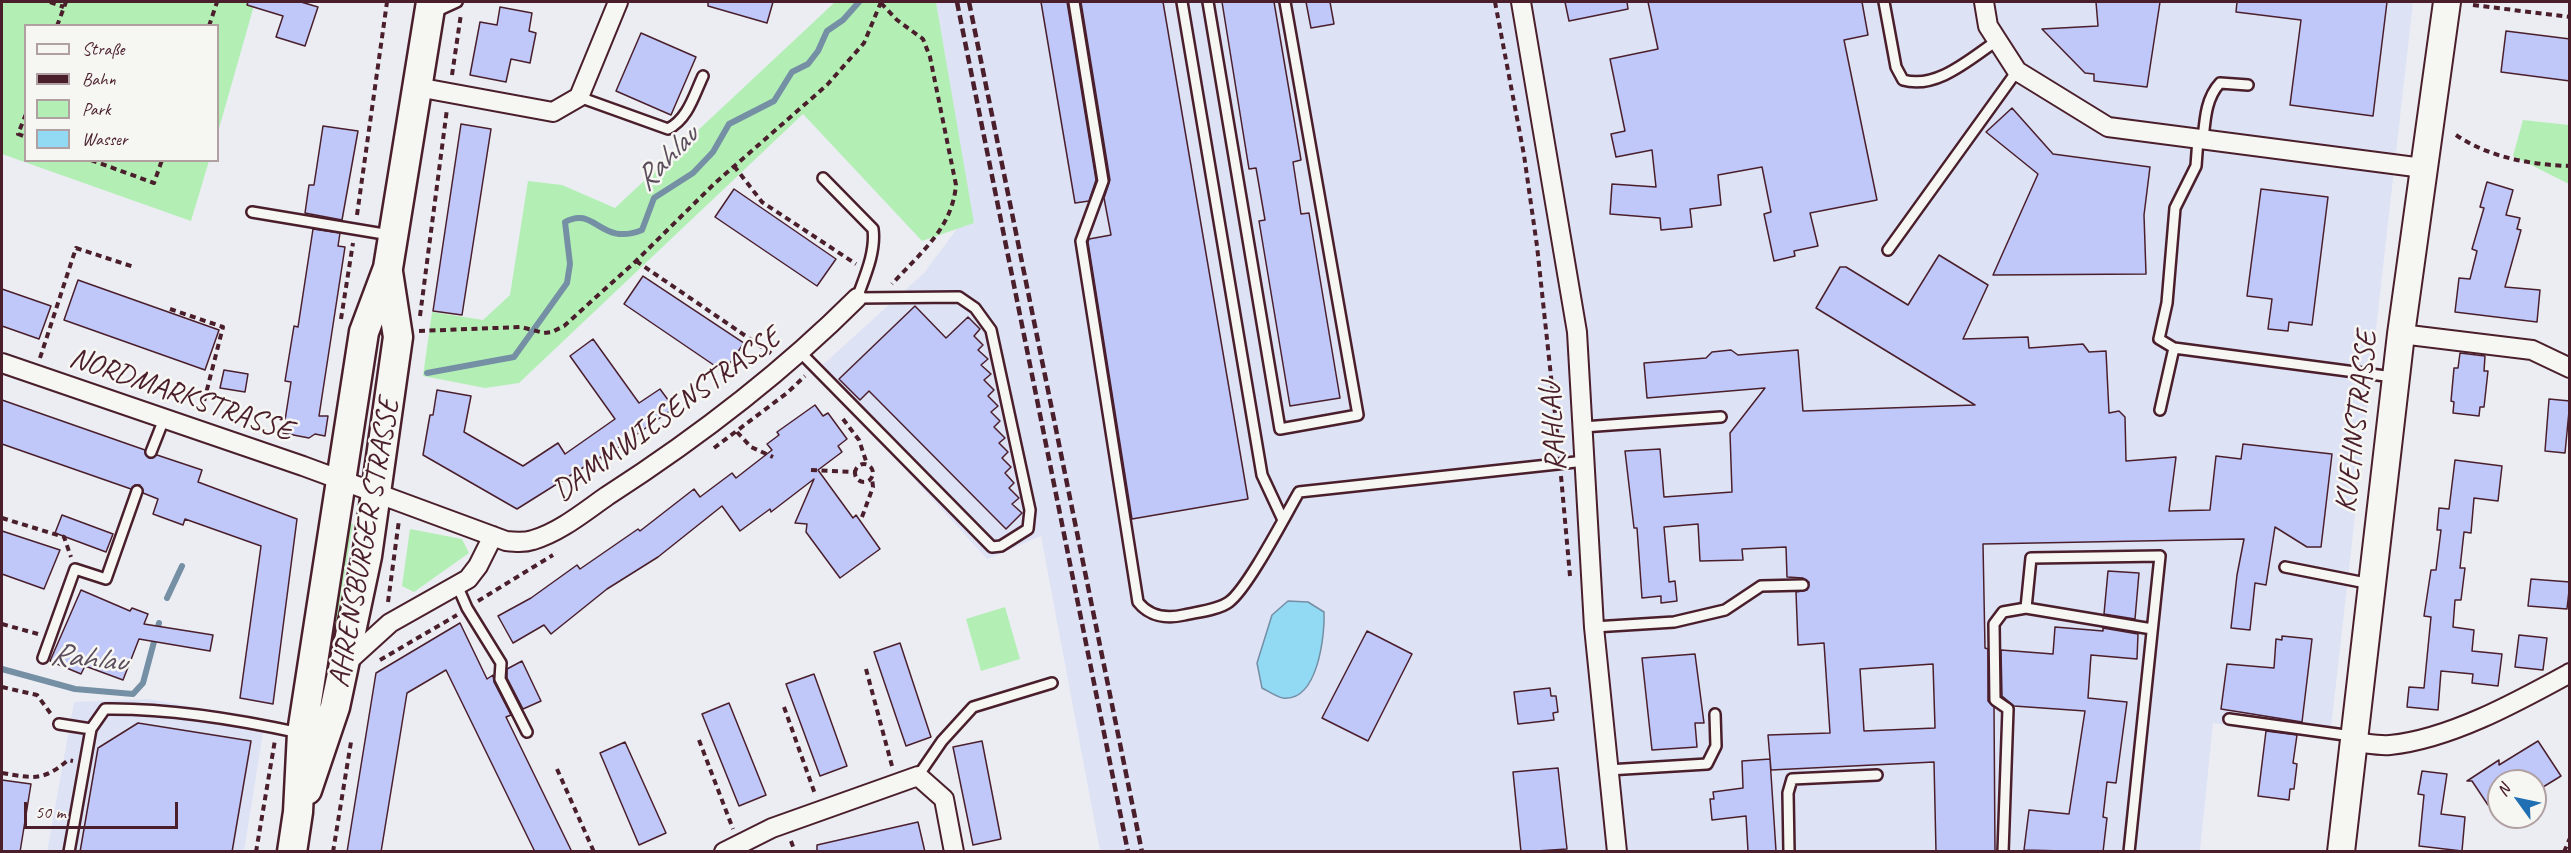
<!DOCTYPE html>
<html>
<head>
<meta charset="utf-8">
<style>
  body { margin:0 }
  #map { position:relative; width:2571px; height:853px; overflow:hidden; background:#ebedf3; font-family:Caveat,sans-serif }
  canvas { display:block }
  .frame { position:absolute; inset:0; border:3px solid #4a1f2b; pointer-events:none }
  .legend { position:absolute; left:24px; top:24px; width:195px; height:138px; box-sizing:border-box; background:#f6f6f2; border:2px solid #b1a0a2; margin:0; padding:8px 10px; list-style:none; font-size:18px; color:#4a1f2b }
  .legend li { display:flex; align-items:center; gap:12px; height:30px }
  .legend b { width:30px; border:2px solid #b1a0a2 }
  .north { position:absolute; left:2487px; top:769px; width:60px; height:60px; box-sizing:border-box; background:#f6f6f2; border:2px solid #b1a0a2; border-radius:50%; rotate:303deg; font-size:16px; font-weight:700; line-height:24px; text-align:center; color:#4a1f2b }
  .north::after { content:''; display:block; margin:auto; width:21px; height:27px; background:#1f6fb2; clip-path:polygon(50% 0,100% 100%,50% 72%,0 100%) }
  .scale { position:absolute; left:24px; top:802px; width:154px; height:27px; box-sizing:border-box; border:3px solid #4a1f2b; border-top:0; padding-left:8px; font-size:18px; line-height:21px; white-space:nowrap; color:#4a1f2b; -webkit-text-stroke:4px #f6f6f2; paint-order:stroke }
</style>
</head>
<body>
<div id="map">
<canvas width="2571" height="853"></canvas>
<div class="frame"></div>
<ul class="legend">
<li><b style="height:8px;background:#f6f6f2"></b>Straße</li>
<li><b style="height:8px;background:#4a1f2b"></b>Bahn</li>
<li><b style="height:16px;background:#b3efb5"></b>Park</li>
<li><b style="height:16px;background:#92d9f4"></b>Wasser</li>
</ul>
<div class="north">N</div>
<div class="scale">50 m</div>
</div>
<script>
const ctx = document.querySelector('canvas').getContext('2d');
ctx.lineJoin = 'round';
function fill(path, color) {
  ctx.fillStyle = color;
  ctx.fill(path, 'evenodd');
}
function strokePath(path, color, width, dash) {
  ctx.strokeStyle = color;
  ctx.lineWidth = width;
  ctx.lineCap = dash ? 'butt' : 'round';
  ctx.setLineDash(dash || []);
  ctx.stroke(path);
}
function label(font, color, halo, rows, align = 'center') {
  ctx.font = font + ' Caveat,sans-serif';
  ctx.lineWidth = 5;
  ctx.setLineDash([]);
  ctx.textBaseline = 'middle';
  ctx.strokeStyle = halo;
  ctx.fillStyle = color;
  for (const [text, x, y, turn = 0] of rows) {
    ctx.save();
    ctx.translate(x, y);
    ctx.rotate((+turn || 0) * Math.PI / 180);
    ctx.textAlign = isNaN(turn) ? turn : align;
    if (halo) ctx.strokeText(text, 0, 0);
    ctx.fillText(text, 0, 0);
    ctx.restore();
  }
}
fill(new Path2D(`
  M 936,2 L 2413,2 L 2330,737 L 2213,723 L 2200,851 L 1100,851 L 1041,536 L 987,559 L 816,371 L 924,273 L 971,210 Z
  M 148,699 L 265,720 L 244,851 L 47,852 L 74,702 Z`), '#dee2f5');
fill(new Path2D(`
  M 2,2 L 255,2 L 218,132 L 218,26 L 26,26 L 26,160 L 209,161 L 191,221 L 2,154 Z
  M 835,2 L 936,2 L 974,223 L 922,241 L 803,114 L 519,383 L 485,388 L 423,376 L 432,312 L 483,320 L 510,295 L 528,181 L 562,185 L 615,208 Z
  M 2523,120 L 2569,125 L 2569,184 L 2513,156 Z
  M 346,523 L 353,524 L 333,646 L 331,680 L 322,678 Z
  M 410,529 L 462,539 L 469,553 L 414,592 L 402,586 Z
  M 1005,607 L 1020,659 L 981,671 L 966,619 Z`), '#b3efb5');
const water = new Path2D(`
  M 1288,601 L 1308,602 L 1324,612 C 1325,635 1318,702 1283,698 C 1277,697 1268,691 1262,688 L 1257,663 L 1272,615 Z`);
fill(water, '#92d9f4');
strokePath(water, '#758fa4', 1.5);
strokePath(new Path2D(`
  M 427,373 L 514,357 L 567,283 L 570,264 L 565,222 C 595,205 600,247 642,230 L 654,198 L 693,173 L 713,152 L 729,124 L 774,101 L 792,72 L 808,64 L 818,51 L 827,31 L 843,20 L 859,2
  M 167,598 L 182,566
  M 2,669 L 75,689 L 133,694 L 143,683 L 159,623`), '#758fa4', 6);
const building = new Path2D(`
  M 248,2 L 301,2 L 318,7 L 305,46 L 276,37 L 283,16 L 247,5 Z
  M 708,2 L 773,2 L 767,23 L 708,6 Z
  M 1041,2 L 1067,2 L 1096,180 L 1089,201 L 1075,203 Z
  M 1081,2 L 1163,2 L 1248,499 L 1132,519 L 1088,242 L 1089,239 L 1111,235 L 1104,198 L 1110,180 Z
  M 1222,2 L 1274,2 L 1301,160 L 1293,162 L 1301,214 L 1309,213 L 1340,398 L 1290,406 L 1259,221 L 1265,220 L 1256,168 L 1249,169 Z
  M 1306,2 L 1330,2 L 1334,24 L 1311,28 Z
  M 1565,2 L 1627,2 L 1628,9 L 1569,21 Z
  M 1648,2 L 1862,2 L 1868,35 L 1844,40 L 1877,200 L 1810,213 L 1818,246 L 1794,251 L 1795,256 L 1774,261 L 1764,214 L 1771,212 L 1762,167 L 1718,175 L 1721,205 L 1690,209 L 1692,227 L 1661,230 L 1660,218 L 1610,214 L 1612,184 L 1656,187 L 1652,150 L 1616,157 L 1611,134 L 1625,131 L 1610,59 L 1658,49 Z
  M 2096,2 L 2160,2 L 2147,87 L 2094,81 L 2094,74 L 2085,73 L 2042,29 L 2098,26 Z
  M 2237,2 L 2387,2 L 2373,116 L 2290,105 L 2301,20 L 2236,12 Z
  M 500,7 L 532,13 L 529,31 L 536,33 L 530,63 L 511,59 L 506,82 L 470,75 L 480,22 L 497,25 Z
  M 2506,31 L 2570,39 L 2570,81 L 2501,72 Z
  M 641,33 L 696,57 L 671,115 L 616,91 Z
  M 2012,108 L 2053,154 L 2150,167 L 2144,215 L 2146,274 L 1993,275 L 2038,174 L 1986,132 Z
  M 461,124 L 491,129 L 462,315 L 433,311 Z
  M 323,126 L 358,131 L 342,220 L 305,213 L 309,185 L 314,185 Z
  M 2487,182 L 2513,190 L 2506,215 L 2520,218 L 2517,229 L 2521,230 L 2505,287 L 2540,290 L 2537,322 L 2455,312 L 2459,278 L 2470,279 L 2477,251 L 2472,249 L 2484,208 L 2480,207 Z
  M 734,189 L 836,259 L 817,286 L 715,217 Z
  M 2261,189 L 2328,197 L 2312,325 L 2289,322 L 2288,331 L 2268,329 L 2272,299 L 2247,296 Z
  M 313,229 L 340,233 L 338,246 L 345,247 L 319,416 L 328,416 L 325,436 L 315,434 L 309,438 L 283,433 L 291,382 L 285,381 L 294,326 L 298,327 Z
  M 1939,255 L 1988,285 L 1963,339 L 2028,337 L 2029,348 L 2083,344 L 2089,352 L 2106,351 L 2109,413 L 2119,411 L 2125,417 L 2126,461 L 2176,457 L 2169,511 L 2210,510 L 2216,456 L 2241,459 L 2243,444 L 2332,454 L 2321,547 L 2307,547 L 2275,527 L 2266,585 L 2255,583 L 2250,630 L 2231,628 L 2237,575 L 2244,539 L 1983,544 L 1985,648 L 1988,649 L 1988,701 L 1994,707 L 1995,852 L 1936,852 L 1934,762 L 1771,770 L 1768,735 L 1830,733 L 1824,643 L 1798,645 L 1796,592 L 1807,590 L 1809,582 L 1803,578 L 1787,577 L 1786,547 L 1742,549 L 1743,560 L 1700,561 L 1698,524 L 1664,527 L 1669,582 L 1675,581 L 1677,601 L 1661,603 L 1661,596 L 1642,598 L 1637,528 L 1634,528 L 1625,451 L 1660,449 L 1664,497 L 1732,492 L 1730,433 L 1765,388 L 1647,398 L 1644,363 L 1706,358 L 1712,352 L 1731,350 L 1738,355 L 1798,350 L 1803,411 L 1975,405 L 1816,308 L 1840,267 L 1846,267 L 1908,305 ZM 1933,664 L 1935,728 L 1864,731 L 1860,669 Z
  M 643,276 L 744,343 L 724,372 L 624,304 Z
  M 78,280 L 219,330 L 205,370 L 64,320 Z
  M 2,289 L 51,306 L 39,339 L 2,326 Z
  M 915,306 L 946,338 L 968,317 L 980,329 L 974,336 L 983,345 L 978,350 L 988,359 L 981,365 L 991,374 L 984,380 L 994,390 L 988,396 L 998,406 L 991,412 L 1000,421 L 994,427 L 1005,438 L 999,443 L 1008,452 L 1002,458 L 1011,467 L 1005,473 L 1014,483 L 1009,488 L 1019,498 L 1012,504 L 1022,513 L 1006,529 L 869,391 L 860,400 L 839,379 Z
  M 593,339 L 639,403 L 660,389 L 674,408 L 602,459 L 601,457 L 584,467 L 517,509 L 423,455 L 430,415 L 433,415 L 437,390 L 471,396 L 464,432 L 523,466 L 558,443 L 565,454 L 615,419 L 570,356 Z
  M 2460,353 L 2485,356 L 2484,371 L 2488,371 L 2484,407 L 2480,407 L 2479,416 L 2453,413 L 2454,402 L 2451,401 L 2454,368 L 2458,368 Z
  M 224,370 L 248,374 L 245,392 L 220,388 Z
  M 2549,399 L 2570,401 L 2565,453 L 2545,451 Z
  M 2,400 L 145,450 L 149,458 L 157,455 L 202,470 L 198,482 L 297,519 L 273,704 L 240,698 L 261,546 L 185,519 L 183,525 L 153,514 L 158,499 L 143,493 L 140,485 L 135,485 L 131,489 L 2,444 Z
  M 815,405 L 823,416 L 828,413 L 847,439 L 838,446 L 842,452 L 818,470 L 853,518 L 856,515 L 880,549 L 840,578 L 806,532 L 807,524 L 795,523 L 814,479 L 771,512 L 770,509 L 740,531 L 722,506 L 658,557 L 607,589 L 551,634 L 544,625 L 513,643 L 498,616 L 531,598 L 577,565 L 580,569 L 638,529 L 640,531 L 694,489 L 700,497 L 732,473 L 736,478 L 772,450 L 767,444 L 779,435 L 777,432 Z
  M 2455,460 L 2502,466 L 2498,501 L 2474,498 L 2471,533 L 2464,532 L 2460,568 L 2465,568 L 2461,600 L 2455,600 L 2453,627 L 2474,630 L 2472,651 L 2502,654 L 2498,686 L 2472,683 L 2473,674 L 2441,671 L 2438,710 L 2407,707 L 2409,687 L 2424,688 L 2431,617 L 2424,616 L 2431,570 L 2436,570 L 2441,530 L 2437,530 L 2439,508 L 2449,509 Z
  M 62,515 L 113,534 L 106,552 L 55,533 Z
  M 2,531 L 60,550 L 44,589 L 2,574 Z
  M 2108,571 L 2139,573 L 2135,619 L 2104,614 Z
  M 2531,579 L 2570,582 L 2567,609 L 2528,606 Z
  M 81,590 L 130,611 L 132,608 L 148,614 L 144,624 L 213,635 L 210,651 L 139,639 L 123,680 L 85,666 L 81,674 L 50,661 Z
  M 460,623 L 487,679 L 493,675 L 494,682 L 511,715 L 506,717 L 572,852 L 535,852 L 446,670 L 407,693 L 381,852 L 347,852 L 376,673 Z
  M 2055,627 L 2103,631 L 2103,628 L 2138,634 L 2137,659 L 2091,655 L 2088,698 L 2127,702 L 2116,783 L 2107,782 L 2103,817 L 2107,818 L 2103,852 L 2024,850 L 2029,810 L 2069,814 L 2085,711 L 2014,706 L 2002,696 L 2001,650 L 2053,654 Z
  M 1367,631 L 1412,654 L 1368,741 L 1322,718 Z
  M 2519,635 L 2547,638 L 2543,670 L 2515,667 Z
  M 2282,636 L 2312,639 L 2302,722 L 2221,709 L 2227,664 L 2274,668 L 2276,639 L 2282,640 Z
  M 900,643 L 931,737 L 906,746 L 874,652 Z
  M 1695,654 L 1704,723 L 1695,723 L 1697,747 L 1652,750 L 1642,658 Z
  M 522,661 L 541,701 L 523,709 L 507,678 L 507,669 Z
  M 814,674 L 847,766 L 820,776 L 786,684 Z
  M 1550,688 L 1551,696 L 1556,696 L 1558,712 L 1553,713 L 1554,720 L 1518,724 L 1514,692 Z
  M 729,703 L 766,795 L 739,806 L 702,714 Z
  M 138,723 L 251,741 L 232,852 L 80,852 L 98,748 Z
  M 2266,731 L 2297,735 L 2293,763 L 2297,764 L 2294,789 L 2290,789 L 2289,800 L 2258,796 Z
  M 982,741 L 1001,839 L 973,845 L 953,747 Z
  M 2538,741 L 2561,776 L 2535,792 L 2535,781 L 2499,781 L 2499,797 L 2488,805 L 2472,781 L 2467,781 L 2499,760 L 2499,765 Z
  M 625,742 L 666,833 L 639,845 L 600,753 Z
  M 1770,759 L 1776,851 L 1748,851 L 1746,816 L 1712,820 L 1710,799 L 1714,799 L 1713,792 L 1743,788 L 1742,761 Z
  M 1558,768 L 1567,849 L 1521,852 L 1513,772 Z
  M 2422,771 L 2447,774 L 2441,814 L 2465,817 L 2462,851 L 2419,846 L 2424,795 L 2418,794 Z
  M 2,780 L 31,784 L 20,852 L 2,852 Z
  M 918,822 L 925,852 L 817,852 L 817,845 Z`);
fill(building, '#c0c7f9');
strokePath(building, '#4a1f2b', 1.5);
const lane = new Path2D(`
  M 1074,2 L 1103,181 L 1081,241 L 1138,602 C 1149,616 1166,619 1184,615 C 1197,612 1218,610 1229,602 C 1248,588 1285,516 1299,492 L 1585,461
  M 1182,2 L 1262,475 L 1283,520
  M 1208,2 L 1280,429 L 1358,415 L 1285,2
  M 1884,2 L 1896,67 L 1903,80 C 1937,90 1971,58 1998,40
  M 433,13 L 457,2
  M 579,97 L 668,129 C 688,119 694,95 703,76
  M 2198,139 L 2196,166 L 2175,208 L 2167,303 L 2159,339 L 2174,348 L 2393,377
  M 2203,140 C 2205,119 2206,98 2220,83 L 2248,85
  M 252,212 L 390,235
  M 1888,250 L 2017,71
  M 801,353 L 992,547 L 1001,546 L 1028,529 L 1030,510 L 991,330 L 975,308 L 959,297 L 857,298 C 865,276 876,252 873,229 L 823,178
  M 2160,410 L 2174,348
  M 1583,427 L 1721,417
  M 151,452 L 164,419
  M 2285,567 L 2371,584
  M 457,585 L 467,608 L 501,663 L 500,679 L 527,732
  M 1594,627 L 1674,622 L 1725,610 L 1761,586 L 1803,585
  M 43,658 L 75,569 L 106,579 L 137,491
  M 2229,719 L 2352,736
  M 59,724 L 91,729 L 105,709 C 170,708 236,719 300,733
  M 1608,770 L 1707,764 L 1716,746 L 1715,714
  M 918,776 L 942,741 L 973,707 L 1052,683
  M 69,852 L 91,729
  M 1789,852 L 1788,793 L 1792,779 L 1877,775
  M 2003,852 L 2008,709 L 1995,700 L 1994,624 L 2003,612 L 2026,608
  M 2129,852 L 2160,556 L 2031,558 L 2026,608 L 2152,629`);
const street = new Path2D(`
  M 1521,2 L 1577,332 L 1594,627 L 1617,852
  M 1984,2 L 1988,26 L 2017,71 L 2108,127 L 2423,168
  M 417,87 L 553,112 L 579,97 L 618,2
  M 2401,334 L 2532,350 L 2570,368
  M 2,363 L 303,466 L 506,541 C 515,542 524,543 533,540 C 560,532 584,512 607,496 C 697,438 781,374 857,298
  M 346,663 L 390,623 L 468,579 L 478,566 L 493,536
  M 2353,742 C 2365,743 2378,746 2390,745 C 2450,739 2517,702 2570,673
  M 724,852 L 772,828 L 918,776 L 944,799 L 954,852`);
const secondary = new Path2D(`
  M 2341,852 L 2401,334 L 2447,2`);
const primary = new Path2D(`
  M 307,790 L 335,707 L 367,556 L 398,337 L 388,272
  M 292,852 L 298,812 L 302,733 L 364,332 L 388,268 L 431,2`);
strokePath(lane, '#4a1f2b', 14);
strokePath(street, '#4a1f2b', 22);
strokePath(secondary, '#4a1f2b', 30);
strokePath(primary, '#4a1f2b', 33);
strokePath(new Path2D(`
  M 50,2 L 64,7
  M 1495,2 L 1524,155 L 1537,246 L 1559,451
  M 881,3 L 897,20 L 923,39 L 930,57 L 956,185 C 952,229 920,253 892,284
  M 2473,5 L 2570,17
  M 57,26 L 66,2
  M 209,26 L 217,2
  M 452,75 L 461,14
  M 26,114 L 18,134 L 26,137
  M 2456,135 C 2488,157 2531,165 2570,166
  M 91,160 L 154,183 L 162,160
  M 734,166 L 762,202 L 856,264
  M 357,215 L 387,2
  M 636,261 L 772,354
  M 170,309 L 223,327 L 201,413
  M 420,316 L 447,109
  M 341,319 L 353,243
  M 419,331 L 521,327 L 544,333 L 552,332 L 564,326 L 636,261 L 715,183 L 827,85 L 864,43 L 881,2
  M 40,358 L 76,248 L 134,267
  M 843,419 L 859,440 L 867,464
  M 737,432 L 751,447 L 773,457
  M 714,448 L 787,393 L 805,376
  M855 473a9 9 0 1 1 18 0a9 9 0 1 1-18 0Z
  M 811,470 L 854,472
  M 1561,476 L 1570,576
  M 862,517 L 873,487 L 872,478
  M 2,518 L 64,537 L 71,557
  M 478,601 L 553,555
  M 388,602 L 399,520
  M 2,624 L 38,634
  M 380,660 L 457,615
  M 866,669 L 892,766
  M 2,687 L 37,695 L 51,714
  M 784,707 L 815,794
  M 699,740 L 733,829
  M 557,769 L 594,852
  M 2,773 C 32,778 43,782 68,760 L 73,761
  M 791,841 L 795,852
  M 256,852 L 275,740
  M 333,852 L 351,742
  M 2564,852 L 2570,838`), '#4a1f2b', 4, [6, 4.5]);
strokePath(lane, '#f6f6f2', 9);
strokePath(street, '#f6f6f2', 18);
strokePath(secondary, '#f6f6f2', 26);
strokePath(primary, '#f6f6f2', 28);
strokePath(new Path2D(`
  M 957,2 L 1128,852
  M 969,2 L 1142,852`), '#4a1f2b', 4.5, [9, 4.5]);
label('30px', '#4a1f2b', '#f6f6f2', [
  ["NORDMARKSTRASSE",181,395,19],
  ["DAMMWIESENSTRASSE",667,415,-36],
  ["KUEHNSTRASSE",2357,422,-83],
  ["RAHLAU",1554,427,-94],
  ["AHRENSBURGER STRASSE",365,543,-80]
]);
label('italic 32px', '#5c4e5d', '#f6f6f2', [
  ["Rahlau",667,159,-46],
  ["Rahlau",88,659,6]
]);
</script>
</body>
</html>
